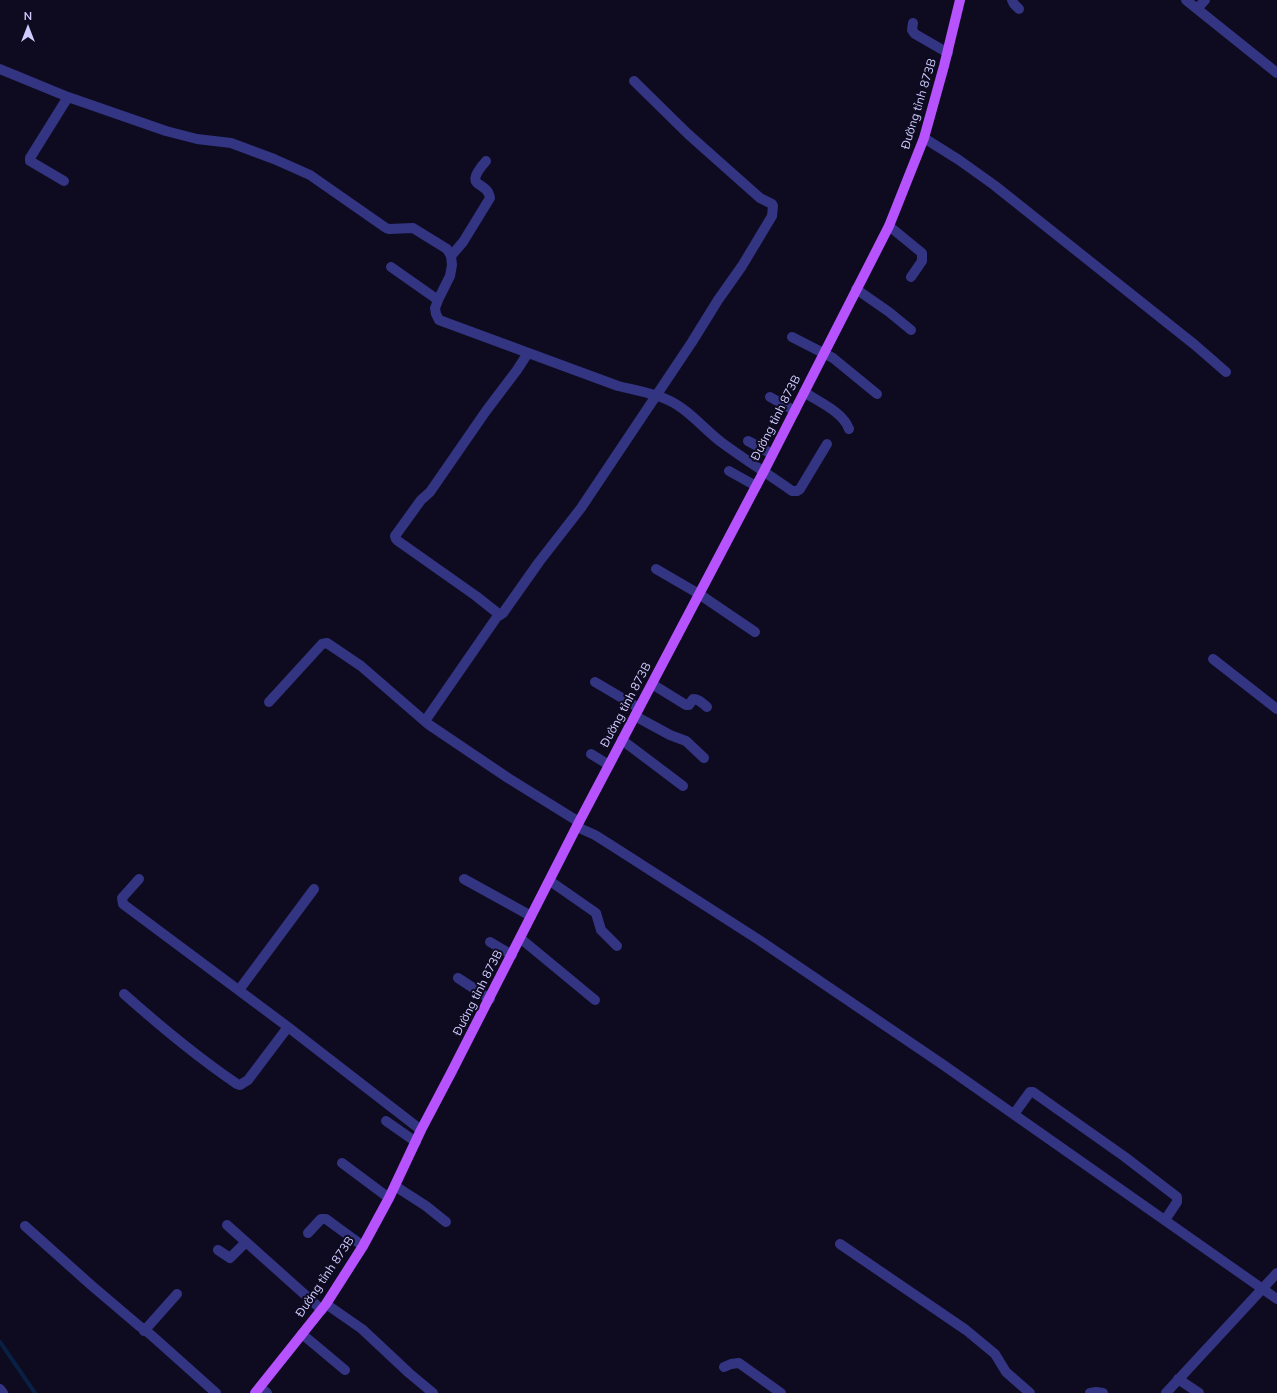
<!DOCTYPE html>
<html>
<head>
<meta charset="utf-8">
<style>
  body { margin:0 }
  #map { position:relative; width:1277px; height:1393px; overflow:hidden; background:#0e0b20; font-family:Mulish,sans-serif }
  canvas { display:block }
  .north { position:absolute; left:8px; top:8px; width:40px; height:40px; -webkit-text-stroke:3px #0e0b20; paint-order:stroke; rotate:0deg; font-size:11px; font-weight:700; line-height:16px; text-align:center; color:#cfcbff }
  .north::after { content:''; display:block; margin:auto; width:14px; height:18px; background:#cfcbff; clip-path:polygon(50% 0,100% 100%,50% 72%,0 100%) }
</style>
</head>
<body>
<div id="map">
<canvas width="1277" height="1393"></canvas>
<div class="north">N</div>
</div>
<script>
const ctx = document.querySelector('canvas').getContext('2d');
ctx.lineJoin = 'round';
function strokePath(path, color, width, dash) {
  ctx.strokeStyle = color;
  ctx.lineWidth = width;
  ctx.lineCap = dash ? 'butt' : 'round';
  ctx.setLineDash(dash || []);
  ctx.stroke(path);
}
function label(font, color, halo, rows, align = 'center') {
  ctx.font = font + ' Mulish,sans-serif';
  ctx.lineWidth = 4;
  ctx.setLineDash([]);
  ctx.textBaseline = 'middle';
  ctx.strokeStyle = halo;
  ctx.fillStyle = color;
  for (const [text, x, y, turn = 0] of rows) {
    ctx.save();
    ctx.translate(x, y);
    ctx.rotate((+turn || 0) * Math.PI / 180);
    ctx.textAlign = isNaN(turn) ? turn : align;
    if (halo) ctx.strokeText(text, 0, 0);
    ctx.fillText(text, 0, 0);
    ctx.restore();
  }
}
strokePath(new Path2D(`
  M 0,1342 L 35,1393`), '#082043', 4);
strokePath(new Path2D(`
  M 1012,0 L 1014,4 L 1019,9
  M 1186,0 L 1277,73
  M 1197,9 L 1205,0
  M 913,23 L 912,30 L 915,34 L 948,53
  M 0,69 L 68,97 L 166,131 L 197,139 L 231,143 L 274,159 L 310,175 L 386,228 L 389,229 L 413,228 L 447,249 L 451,256 L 452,265 L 450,276 L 439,298 L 435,308 L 436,314 L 439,320 L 618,386 C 634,390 653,393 668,400 C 688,409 703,428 721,442 C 744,459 768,474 792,491 L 797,491 L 800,489 L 827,444
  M 924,138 L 959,160 L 994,185 L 1195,345 L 1226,372
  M 64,181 L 30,161 L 30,158 L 68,97
  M 889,226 L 922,253 L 922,261 L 911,277
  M 451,256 L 463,242 L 490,198 C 487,179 461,190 486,161
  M 391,267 L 438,300
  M 856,289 L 889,312 L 911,330
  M 792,337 L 833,358 L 877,394
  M 528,353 L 517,370 L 486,411 L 430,492 L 421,500 L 395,536 L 396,539 L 398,541 L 476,596 L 500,615 L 503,613 L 539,562 L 581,508 L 692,342 L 718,300 L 742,266 L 772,216 L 773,206 L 772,204 L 760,198 L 688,134 L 634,81
  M 804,392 C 819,402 843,412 849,429
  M 770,397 L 795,411
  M 748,441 L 772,454
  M 729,471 L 756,486
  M 656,569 L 699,594 L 755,632
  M 1213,659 L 1277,709
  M 595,682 L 639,708
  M 652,684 L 686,705 L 689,705 L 693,699 C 699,699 702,703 707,707
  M 269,702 L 322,644 L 327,643 L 361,666 L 428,724 L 508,778 L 579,822
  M 635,716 L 670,735 L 686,741 L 704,758
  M 425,721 L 499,614
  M 622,740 L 683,786
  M 591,754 L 609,765
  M 577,827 L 595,835 L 614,847 L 759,940 L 942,1064 L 1277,1299
  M 139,879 L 122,898 L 123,904 L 288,1027 L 421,1130
  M 464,879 L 531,916
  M 550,881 L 596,913 L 601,930 L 617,946
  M 520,938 L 595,1000
  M 490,942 L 512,955
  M 458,978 L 490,999
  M 239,990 L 314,889
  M 124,994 C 160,1026 197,1057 237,1084 L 240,1085 L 248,1080 L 288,1027
  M 1014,1114 L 1030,1092 L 1033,1092 L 1125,1157 L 1177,1197 L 1177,1202 L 1165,1220
  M 386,1121 L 416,1142
  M 342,1163 L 389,1198
  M 395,1186 L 426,1206 L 446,1222
  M 227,1225 L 322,1310
  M 25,1226 L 91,1285 L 138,1325 L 150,1334 L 216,1393
  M 308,1233 L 321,1219 L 326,1219 L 363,1246
  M 840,1244 L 966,1330 L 995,1354 L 1006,1372 L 1030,1393
  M 218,1250 L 230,1258 L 246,1242
  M 326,1304 L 362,1329 L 409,1373 L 433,1393
  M 144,1331 L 177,1294
  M 302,1334 L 345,1370
  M 724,1367 L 731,1364 L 739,1363 L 781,1393
  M 1178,1379 L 1199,1393
  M 260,1387 L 267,1393
  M 0,1389 L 3,1393
  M 1090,1393 L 1096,1392 L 1103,1393
  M 1166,1393 L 1277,1273`), '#333482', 10);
strokePath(new Path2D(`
  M 255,1393 L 326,1304 L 363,1246 L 389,1198 L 421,1130 L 451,1073 L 579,822 L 764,471 L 889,226 L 924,138 L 944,66 L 960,0`), '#b752ff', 10);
label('12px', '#cfcbff', '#0e0b20', [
  ["Đường tỉnh 873B",919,104,-73],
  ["Đường tỉnh 873B",776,418,-63],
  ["Đường tỉnh 873B",626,705,-62],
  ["Đường tỉnh 873B",478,993,-63],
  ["Đường tỉnh 873B",325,1277,-56]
]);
</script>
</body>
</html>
